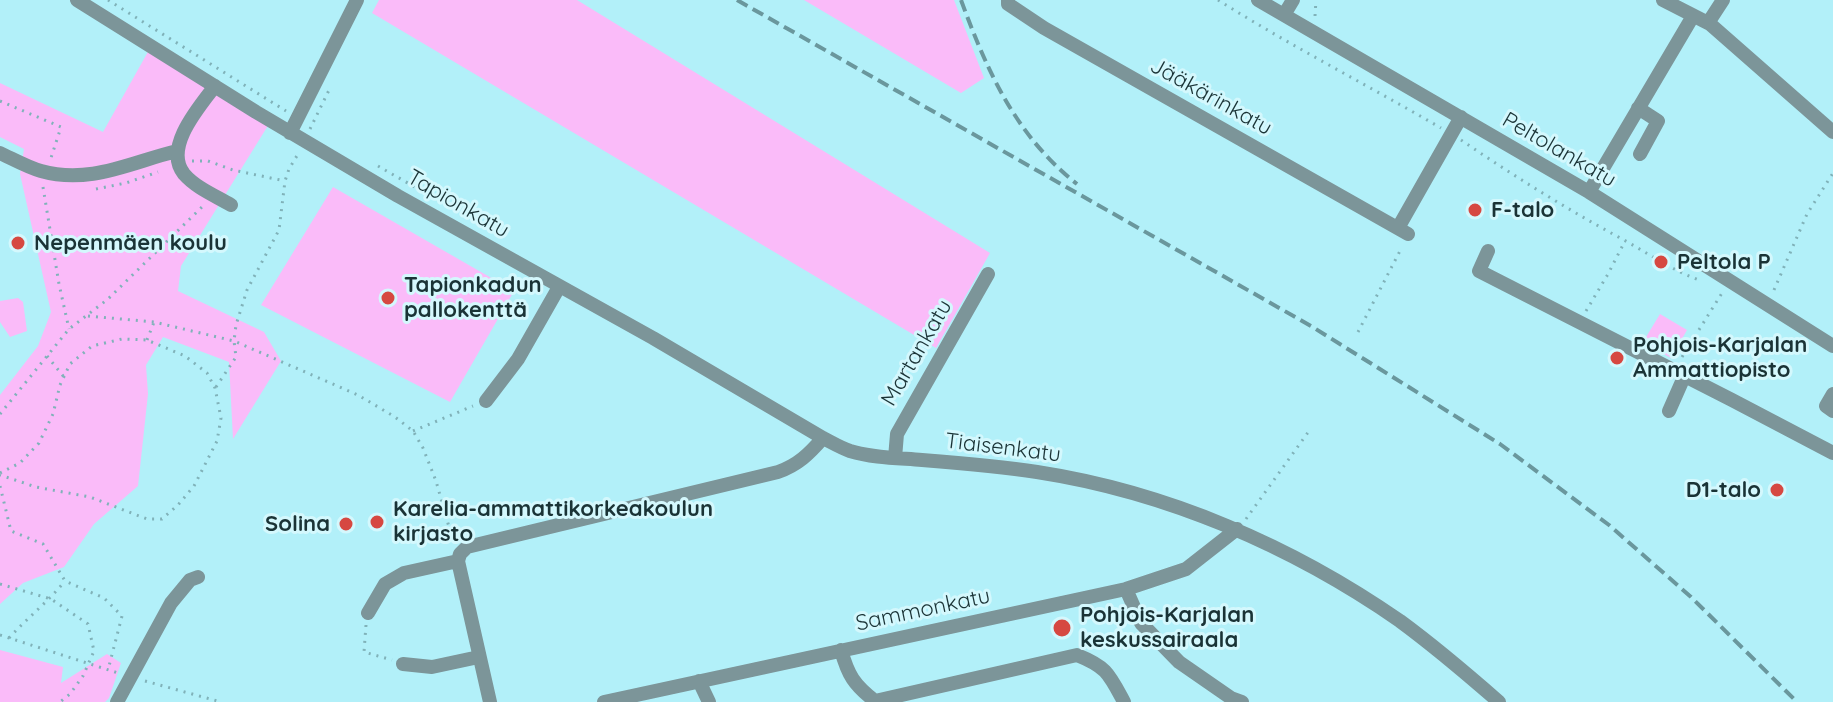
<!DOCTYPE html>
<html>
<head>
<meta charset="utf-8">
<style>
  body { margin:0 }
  canvas { display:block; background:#b2f0f9 }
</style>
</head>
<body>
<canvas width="1833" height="702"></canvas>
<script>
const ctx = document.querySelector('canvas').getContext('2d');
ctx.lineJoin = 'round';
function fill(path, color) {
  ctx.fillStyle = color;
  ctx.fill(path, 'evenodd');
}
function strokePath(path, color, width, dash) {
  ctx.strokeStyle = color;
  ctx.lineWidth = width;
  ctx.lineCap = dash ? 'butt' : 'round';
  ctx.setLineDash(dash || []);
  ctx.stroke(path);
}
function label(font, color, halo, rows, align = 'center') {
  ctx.font = font + ' Quicksand,sans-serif';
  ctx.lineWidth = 6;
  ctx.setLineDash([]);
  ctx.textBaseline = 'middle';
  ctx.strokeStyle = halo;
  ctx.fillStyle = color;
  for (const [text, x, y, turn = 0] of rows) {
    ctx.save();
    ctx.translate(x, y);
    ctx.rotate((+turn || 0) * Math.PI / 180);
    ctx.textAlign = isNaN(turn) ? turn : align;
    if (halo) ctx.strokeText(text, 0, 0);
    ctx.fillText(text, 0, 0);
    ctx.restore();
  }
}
fill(new Path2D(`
  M 379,0 L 577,0 L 990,253 L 936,348 L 372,13 Z
  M 804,0 L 954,0 L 984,78 L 961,93 Z
  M 149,50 L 269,124 L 181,266 L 178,291 L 264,332 L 281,361 L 233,439 L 229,362 L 163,337 L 146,365 L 148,394 L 138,486 L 94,524 L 64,567 L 23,583 L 0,604 L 0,395 L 38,346 L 51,312 L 20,174 L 24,149 L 0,137 L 0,83 L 103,132 Z
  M 333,187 L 514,291 L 450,402 L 261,305 Z
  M 18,298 L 23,302 L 27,331 L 10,337 L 0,322 L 0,301 Z
  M 1660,314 L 1687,330 L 1671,358 L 1643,342 Z
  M 0,650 L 63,667 L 61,683 L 107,654 L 121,663 L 109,698 L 105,702 L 0,702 Z`), '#fabbf9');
strokePath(new Path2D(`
  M 108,0 L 286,111
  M 1218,0 C 1291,46 1367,85 1441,128
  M 1315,16 L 1316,0
  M 0,101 L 61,127 L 50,161
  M 310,129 L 331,86
  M 1461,140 C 1514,176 1568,210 1624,240 C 1649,254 1672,270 1699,280
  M 192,161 L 208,161 L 233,170 L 285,181
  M 378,166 L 420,190
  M 43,187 L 59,284 L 69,329
  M 96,189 L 126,183 L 158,172
  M 1774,290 L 1807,214 L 1833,173
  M 1586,311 L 1608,274 L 1625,241
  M 88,316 L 154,322 L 234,341 L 358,395 L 395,417 L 413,431 L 423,448 L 436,481 L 453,541
  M 1358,332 L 1402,247
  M 147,340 L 154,322
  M 47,356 L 64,377
  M 1682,357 L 1722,293
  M 216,387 L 236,357 L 234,341 L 236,325 L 247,290 L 279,230 L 285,181 L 289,169 L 298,154
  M 0,414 L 69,329 L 108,299 L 203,206
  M 413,431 L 473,406
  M 0,473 L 20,463 L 39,443 L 53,414 L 60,385 L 70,364 L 92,346 L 122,339 L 147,340 L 185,356 L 207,373 L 215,388 L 221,418 L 217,441 L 194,486 L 178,505 L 162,519 L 147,519 L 90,497 L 36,487 L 0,475
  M 0,486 L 11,531 L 43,544 L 65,581 L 104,598 L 122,616 L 108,670
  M 1246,519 L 1309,431
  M 0,584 L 51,599 L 88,624 L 94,651 L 83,676 L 70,694 L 60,702
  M 366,625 L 364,652 L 392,660
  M 0,635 L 118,673
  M 9,638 C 27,618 48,602 65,581
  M 145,681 L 221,702`), '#80b2b9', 3, [2, 6]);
strokePath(new Path2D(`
  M 77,0 L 256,112 L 398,196 L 653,338 L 823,438 C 831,442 841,448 850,451 C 873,458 898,458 922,460 C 961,463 999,466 1037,472 C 1167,492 1292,546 1400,621 C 1434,646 1467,674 1499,702
  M 1008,0 L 1008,4 L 1044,28 L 1408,234
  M 1258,0 L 1589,192 L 1833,346
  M 1663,0 L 1710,24 L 1833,132
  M 1284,15 L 1293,0
  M 1708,23 L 1723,0
  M 215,86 C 199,107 163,148 184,174 C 196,188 216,196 231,205
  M 1638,108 L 1658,121 L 1640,154
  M 290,133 L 357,0
  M 0,153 C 13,159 27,167 41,171 C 90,185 131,162 177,151
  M 1589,192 L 1693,16
  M 1398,228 L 1461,117
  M 1488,251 L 1479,271 L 1732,400 L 1833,453
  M 1833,394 L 1826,406 L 1833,411
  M 486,401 L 518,359 L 559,287
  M 1669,411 L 1684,377
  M 895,458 L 897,434 L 988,274
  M 1126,589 L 1141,623 L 1179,662 L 1231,698 L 1242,702
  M 368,613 L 385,584 L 404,573 L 458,561
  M 841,650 C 848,675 854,685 875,701 L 1077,655 C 1107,667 1109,674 1124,702
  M 403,664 L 432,667 L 474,658 L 479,655
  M 699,681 L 709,702
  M 117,702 L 171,603 L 190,580 L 198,577
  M 490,702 L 458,561 L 460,554 L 467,547 L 778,472 C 798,465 809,454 823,438
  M 604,702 L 1126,589 L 1186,569 L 1237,529`), '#7c9599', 14);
strokePath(new Path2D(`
  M 737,0 L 1311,326 L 1500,444 L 1609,525 L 1691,597 L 1797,702
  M 961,0 C 987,71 1016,136 1077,184`), '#6a979d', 4, [12, 6]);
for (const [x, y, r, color] of [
  [1475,210,8,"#d64841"],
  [18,243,8,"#d64841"],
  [1661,262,8,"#d64841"],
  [388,298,8,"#d64841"],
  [1617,358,8,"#d64841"],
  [1777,490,8,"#d64841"],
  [377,522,8,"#d64841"],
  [346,524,8,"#d64841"],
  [1062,628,10,"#d64841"]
]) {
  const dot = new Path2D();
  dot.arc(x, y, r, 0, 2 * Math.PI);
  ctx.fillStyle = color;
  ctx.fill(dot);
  strokePath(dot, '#d4f8fd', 3);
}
label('22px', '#1a3336', '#d4f8fd', [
  ["Jääkärinkatu",1211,97,29],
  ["Peltolankatu",1559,150,30],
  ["Tapionkatu",458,204,30],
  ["Martankatu",917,353,-60],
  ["Tiaisenkatu",1003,448,7],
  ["Sammonkatu",923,610,-12]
]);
label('bold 22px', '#1a3336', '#d4f8fd', [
  ["F-talo",1491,210],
  ["Nepenmäen koulu",34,243],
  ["Peltola P",1677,262],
  ["Tapionkadun",404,285],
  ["pallokenttä",404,310],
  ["Pohjois-Karjalan",1633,345],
  ["Ammattiopisto",1633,370],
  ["D1-talo",1761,490,"right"],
  ["Karelia-ammattikorkeakoulun",393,509],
  ["kirjasto",393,534],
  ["Solina",330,524,"right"],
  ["Pohjois-Karjalan",1080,615],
  ["keskussairaala",1080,640]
], 'left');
</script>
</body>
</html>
